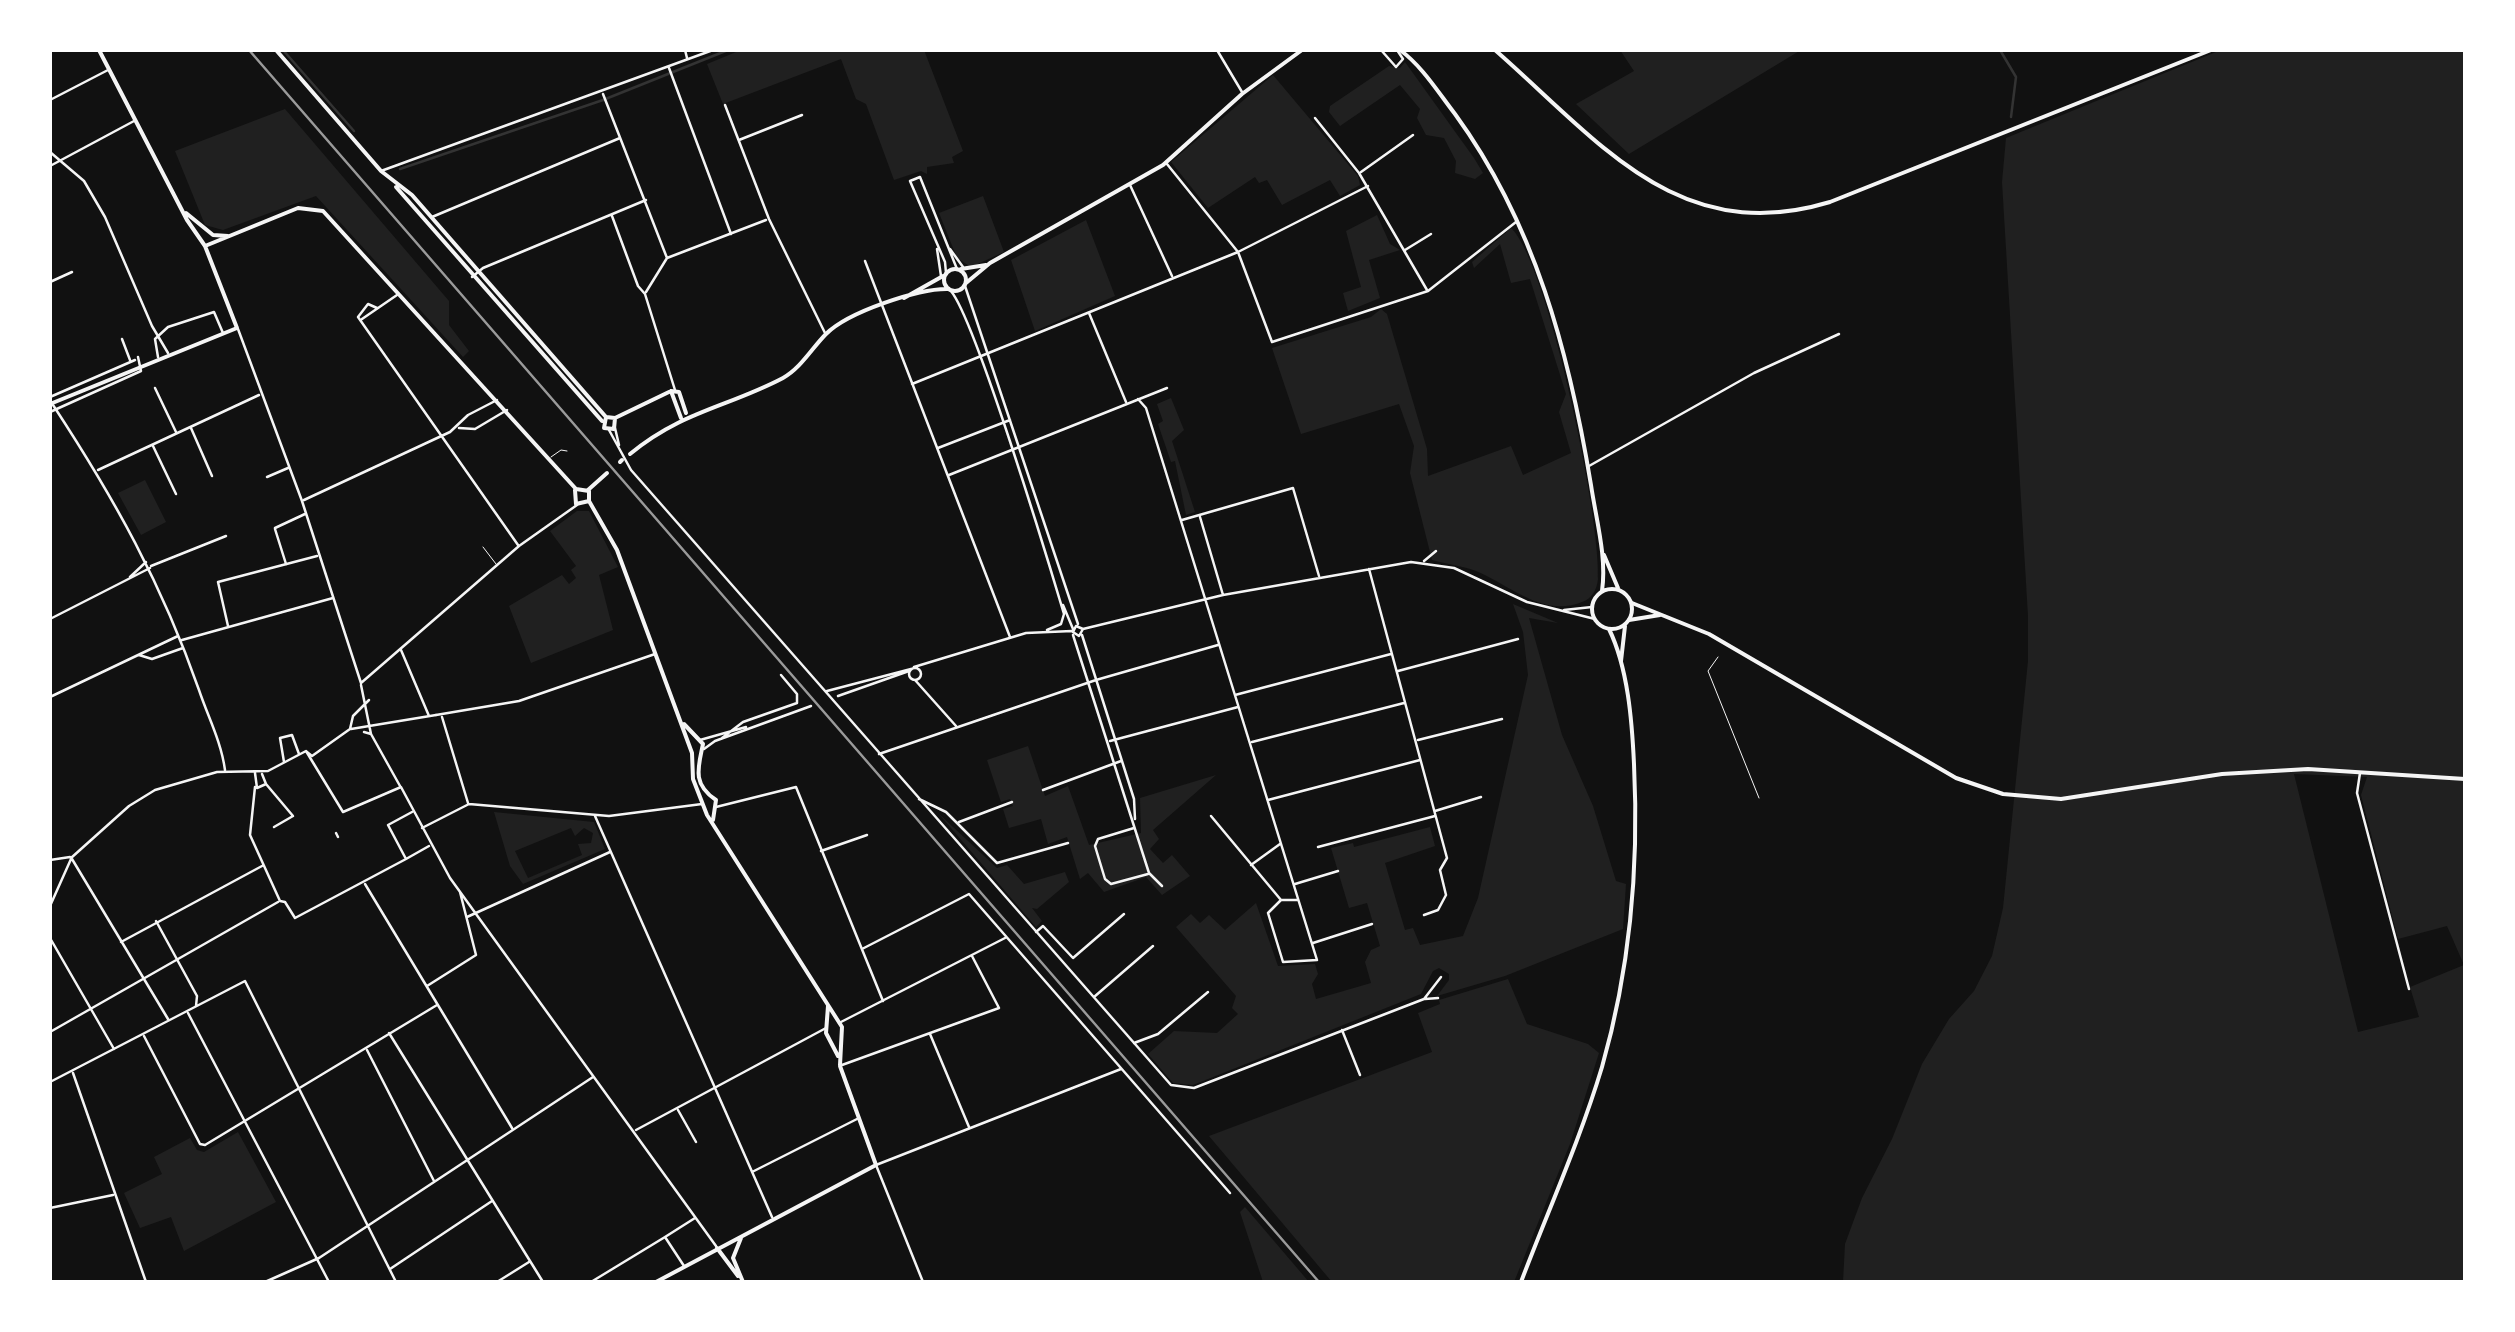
<!DOCTYPE html>
<html>
<head>
<meta charset="utf-8">
<style>
  body { margin:0 }
  #map { position:relative; width:2515px; height:1332px; overflow:hidden; background:#111; font-family:Jost,sans-serif }
  canvas { display:block }
  .frame { position:absolute; inset:0; border:52px solid #fff; pointer-events:none }
</style>
</head>
<body>
<div id="map">
<canvas width="2515" height="1332"></canvas>
<div class="frame"></div>
</div>
<script>
const ctx = document.querySelector('canvas').getContext('2d');
ctx.lineJoin = 'round';
function fill(path, color) {
  ctx.fillStyle = color;
  ctx.fill(path, 'evenodd');
}
function strokePath(path, color, width, dash) {
  ctx.strokeStyle = color;
  ctx.lineWidth = width;
  ctx.lineCap = dash ? 'butt' : 'round';
  ctx.setLineDash(dash || []);
  ctx.stroke(path);
}
fill(new Path2D(`
  M 741,50 L 924,50 L 963,151 L 952,157 L 954,163 L 927,167 L 927,174 L 921,171 L 894,180 L 866,104 L 856,99 L 841,59 L 723,104 L 707,64 Z
  M 1620,50 L 1801,50 L 1629,154 L 1576,104 L 1634,71 Z
  M 2221,50 L 2465,50 L 2465,1282 L 1843,1282 L 1845,1244 L 1862,1198 L 1892,1139 L 1922,1064 L 1949,1019 L 1974,991 L 1992,956 L 2003,908 L 2028,661 L 2028,616 L 2002,182 L 2006,138 ZM 2294,774 L 2367,777 L 2361,795 L 2398,939 L 2447,926 L 2464,965 L 2410,987 L 2419,1017 L 2358,1032 Z
  M 1405,62 L 1474,158 L 1483,173 L 1475,179 L 1455,173 L 1456,161 L 1444,138 L 1426,135 L 1417,118 L 1420,109 L 1400,85 L 1340,126 L 1329,112 L 1330,106 L 1389,66 L 1400,68 Z
  M 1273,75 L 1358,176 L 1360,185 L 1340,196 L 1330,180 L 1282,205 L 1267,180 L 1259,183 L 1255,177 L 1208,208 L 1171,162 Z
  M 285,109 L 449,301 L 449,325 L 469,351 L 463,357 L 316,196 L 223,230 L 205,225 L 175,151 Z
  M 983,196 L 1004,252 L 971,267 L 957,258 L 939,213 Z
  M 1377,215 L 1390,244 L 1400,250 L 1369,260 L 1380,298 L 1348,311 L 1343,293 L 1361,287 L 1346,231 Z
  M 1086,220 L 1115,296 L 1035,331 L 1011,260 Z
  M 1511,228 C 1548,262 1602,523 1598,579 C 1597,589 1592,599 1582,602 C 1543,618 1510,585 1476,571 C 1463,566 1447,564 1432,560 L 1410,473 L 1414,446 L 1399,404 L 1301,434 L 1272,348 L 1371,317 L 1381,309 L 1387,314 L 1427,449 L 1428,476 L 1511,446 L 1523,475 L 1571,453 L 1559,412 L 1566,394 L 1530,279 L 1511,283 L 1500,244 L 1474,268 L 1472,262 Z
  M 1171,398 L 1184,430 L 1172,441 L 1195,512 L 1186,515 L 1175,461 L 1171,462 L 1158,424 L 1163,421 L 1157,404 Z
  M 145,480 L 166,522 L 141,535 L 118,493 Z
  M 577,511 L 589,511 L 618,567 L 599,575 L 613,630 L 531,663 L 509,606 L 562,575 L 569,584 L 576,578 L 571,570 L 576,566 L 550,531 Z
  M 1513,604 L 1558,623 L 1529,618 L 1562,735 L 1593,806 L 1616,881 L 1626,884 L 1623,929 L 1505,976 L 1437,996 L 1449,980 L 1449,974 L 1439,968 L 1433,971 L 1421,994 L 1193,1085 L 1173,1083 L 1148,1054 L 1174,1031 L 1217,1033 L 1238,1014 L 1232,1008 L 1236,996 L 1176,927 L 1191,914 L 1200,923 L 1209,915 L 1225,930 L 1256,903 L 1278,966 L 1315,964 L 1318,974 L 1312,984 L 1316,999 L 1371,983 L 1365,962 L 1371,950 L 1380,946 L 1367,903 L 1349,908 L 1331,848 L 1353,843 L 1354,847 L 1430,827 L 1435,846 L 1385,863 L 1405,930 L 1413,928 L 1420,945 L 1463,936 L 1478,898 L 1528,675 L 1523,632 Z
  M 1028,746 L 1045,796 L 1068,786 L 1089,845 L 1141,833 L 1140,798 L 1216,775 L 1153,830 L 1159,839 L 1150,849 L 1163,863 L 1172,855 L 1190,876 L 1162,895 L 1146,877 L 1104,892 L 1088,873 L 1080,879 L 1067,837 L 1048,844 L 1041,819 L 1009,828 L 1003,809 L 1013,806 L 1010,799 L 1001,802 L 987,760 Z
  M 494,812 L 594,822 L 605,849 L 523,884 L 510,866 ZM 571,828 L 575,836 L 584,828 L 593,833 L 591,843 L 578,844 L 582,855 L 528,878 L 515,851 Z
  M 938,813 L 997,868 L 1007,865 L 1024,884 L 1065,872 L 1069,882 L 1037,909 L 1032,908 L 1042,921 L 1036,927 Z
  M 1508,979 L 1527,1024 L 1588,1044 L 1599,1053 L 1570,1144 L 1514,1282 L 1332,1282 L 1209,1136 L 1432,1052 L 1418,1013 L 1440,1004 L 1439,1000 Z
  M 238,1132 L 276,1202 L 184,1251 L 171,1217 L 140,1228 L 124,1193 L 162,1174 L 154,1157 L 190,1138 L 197,1150 L 204,1152 Z
  M 1245,1207 L 1309,1282 L 1263,1282 L 1240,1212 Z`), '#202020');
strokePath(new Path2D(`
  M 283,50 L 354,131
  M 2000,50 L 2016,77 L 2011,117
  M 400,169 L 603,100 L 728,50`), '#333', 2.5);
strokePath(new Path2D(`
  M 551,457 L 561,450 L 567,451
  M 483,547 L 496,564
  M 1718,657 L 1708,671 L 1759,798`), '#f5f5f5', 1);
strokePath(new Path2D(`
  M 122,339 L 130,360
  M 50,397 L 135,360
  M 50,412 L 141,371 L 138,357
  M 275,529 L 286,564
  M 401,650 L 429,716
  M 361,685 L 371,734
  M 351,729 L 436,715
  M 364,732 L 371,734 L 400,786
  M 307,752 L 312,756 L 350,729 L 353,716 L 369,700
  M 336,833 L 338,837`), '#f5f5f5', 2.5);
strokePath(new Path2D(`
  M 685,50 L 687,58
  M 1217,50 L 1242,92
  M 1381,50 L 1396,67 L 1403,59 L 1397,50
  M 669,68 L 731,234
  M 603,94 L 667,258
  M 50,100 L 108,70
  M 725,105 L 769,219 L 825,333
  M 1315,118 L 1359,173 L 1427,290
  M 739,140 L 802,115
  M 50,152 L 84,181 L 105,217 L 152,326 L 168,353
  M 1167,164 L 1238,252 L 1272,342 L 1428,291 L 1516,222
  M 50,166 L 134,121
  M 381,171 L 713,50
  M 1361,172 L 1413,135
  M 1130,185 L 1172,276
  M 612,216 L 638,286 L 645,294 L 675,390
  M 432,217 L 620,138
  M 937,249 L 941,276
  M 950,249 L 963,267
  M 1405,250 L 1431,234
  M 865,261 L 1010,637
  M 946,273 L 945,262 L 910,181 L 920,177 L 957,269
  M 472,277 L 483,268 L 646,200
  M 50,282 L 72,272
  M 965,286 L 1078,624
  M 949,289 C 972,308 1050,567 1064,614 L 1061,624 L 1047,630
  M 646,292 L 667,258 L 766,220
  M 377,308 L 368,304 L 358,317 L 518,545
  M 1089,313 L 1126,402
  M 362,319 L 397,295
  M 238,329 L 302,501 L 361,683 L 519,546 L 577,505
  M 158,357 L 155,339 L 168,327 L 214,312 L 223,333
  M 912,384 L 1238,252 L 1368,186
  M 155,388 L 176,432
  M 1138,399 L 1146,408 L 1317,960 L 1283,962 L 1268,913 L 1281,900
  M 53,405 C 114,498 162,584 199,690 C 208,717 221,741 225,770
  M 191,428 L 212,476
  M 459,428 L 475,429 L 507,410
  M 615,428 L 619,445
  M 609,430 L 631,470 L 1171,1085 L 1194,1088 L 1424,999 L 1441,977
  M 153,446 L 176,494
  M 938,448 L 1010,420
  M 1589,466 L 1754,373 L 1839,334
  M 98,470 L 259,395
  M 949,475 L 1167,388
  M 267,477 L 288,468
  M 304,500 L 450,432 L 468,415 L 497,400
  M 1200,517 L 1223,595
  M 1182,520 L 1293,488 L 1319,576
  M 275,528 L 305,514
  M 1424,561 L 1436,551
  M 151,566 L 226,536
  M 1369,569 L 1447,858 L 1440,870 L 1446,895 L 1438,910 L 1424,915
  M 130,577 L 146,562
  M 1063,605 L 1073,629
  M 1564,610 L 1592,607
  M 50,619 L 150,568
  M 228,626 L 218,582 L 317,556
  M 1083,629 L 1079,636 L 1073,632 L 1076,626 L 1083,629 L 1223,595 L 1411,562 L 1454,568 L 1527,602 L 1595,619
  M 1073,635 L 1149,873 L 1162,886
  M 1082,635 L 1134,799 L 1135,819
  M 182,640 L 333,598
  M 139,655 L 152,659 L 183,648
  M 914,667 L 1026,633 L 1072,631
  M909 674a6 6 0 1 1 12 0a6 6 0 1 1-12 0Z
  M 1398,671 L 1518,639
  M 915,680 L 956,726
  M 827,691 L 911,669
  M 1235,695 L 1391,654
  M 838,696 L 909,671
  M 50,697 L 178,636
  M 436,715 L 519,701 L 655,654
  M 442,717 L 468,803
  M 722,738 L 743,722 L 797,703 L 797,694 L 781,675
  M 700,740 L 746,727
  M 1418,740 L 1502,719
  M 1110,741 L 1238,707
  M 1252,742 L 1404,703
  M 704,749 L 715,741 L 811,706
  M 879,754 L 1096,680 L 1218,645
  M 284,762 L 280,738 L 292,735 L 299,754
  M 255,773 L 257,788 L 266,784 L 262,774
  M 2360,773 L 2357,793 L 2409,989
  M 266,784 L 293,816 L 274,827
  M 255,787 L 250,835 L 280,901 L 285,902 L 295,918 L 406,859
  M 1043,790 L 1121,761
  M 919,799 L 946,812 L 997,863 L 1068,843
  M 1268,800 L 1420,760
  M 716,807 L 796,787 L 883,1001
  M 1435,811 L 1481,797
  M 412,812 L 388,825 L 406,859 L 429,846
  M 595,816 L 772,1217
  M 1211,816 L 1281,900 L 1298,900
  M 959,822 L 1012,802
  M 422,828 L 469,804 L 609,816 L 702,804
  M 1134,828 L 1098,839 L 1095,846 L 1105,879 L 1111,884 L 1148,874
  M 1318,847 L 1435,816
  M 821,851 L 867,835
  M 71,858 L 129,806 L 155,790 L 217,772 L 268,771 L 306,751 L 343,812 L 401,787 L 450,878 L 716,1246
  M 72,859 L 168,1019
  M 50,860 L 70,857
  M 1251,865 L 1280,844
  M 365,884 L 512,1128
  M 1295,884 L 1338,871
  M 50,906 L 71,859
  M 467,917 L 610,852
  M 156,921 L 197,996 L 196,1006
  M 1036,932 L 1043,926 L 1073,958 L 1124,914
  M 50,938 L 114,1049
  M 121,942 L 262,866
  M 1313,943 L 1372,924
  M 862,949 L 969,894 L 1230,1193
  M 427,986 L 476,955 L 460,892
  M 1094,997 L 1153,946
  M 1425,999 L 1438,998
  M 188,1013 L 329,1282
  M 839,1023 L 1005,938
  M 1342,1030 L 1360,1075
  M 50,1032 L 278,902
  M 389,1033 L 543,1282
  M 930,1034 L 969,1127
  M 144,1036 L 200,1144 L 205,1145 L 437,1005
  M 1134,1043 L 1158,1034 L 1208,992
  M 367,1050 L 434,1181
  M 842,1065 L 999,1008 L 972,956
  M 73,1073 L 146,1282
  M 50,1082 L 245,981 L 396,1282
  M 678,1110 L 696,1142
  M 636,1130 L 826,1028
  M 752,1172 L 857,1119
  M 50,1208 L 113,1195
  M 684,1266 L 665,1237 L 695,1218
  M 390,1269 L 492,1201
  M 265,1282 L 319,1258 L 593,1077
  M 497,1282 L 529,1262
  M 591,1282 L 665,1237
  M 923,1282 L 876,1165 L 1121,1069`), '#f5f5f5', 2.5);
strokePath(new Path2D(`
  M 276,50 L 381,171 L 412,195 L 606,417
  M 1495,50 C 1599,141 1678,248 1830,202 L 2211,50
  M 396,187 L 602,421
  M 186,213 L 213,235 L 228,236
  M 205,246 L 298,208 L 323,211 L 576,489
  M944 280a11 11 0 1 1 22 0a11 11 0 1 1-22 0Z
  M 961,269 L 986,265
  M 966,283 L 990,263 L 1163,165 L 1242,94 L 1302,50
  M 904,298 L 943,276
  M 671,391 L 679,392 L 686,413
  M 671,391 L 681,418
  M 50,404 L 237,328 L 205,246 L 187,220 L 99,50
  M 615,418 L 614,429 L 604,428 L 606,417 L 615,418 L 671,391
  M 630,454 C 682,411 728,407 783,378 C 801,368 812,348 826,334 C 848,312 919,288 949,289
  M 620,462 L 622,460
  M 576,489 L 589,491 L 589,501 L 617,550 L 692,753 L 693,779 L 707,815 L 842,1027 L 840,1065
  M 575,490 L 576,504 L 589,501
  M 588,490 L 607,473
  M 1632,603 L 1709,634 L 1956,778 L 2003,794 L 2061,799 L 2222,774 L 2308,769 L 2465,779
  M 1629,620 L 1660,615
  M 684,724 L 703,744 C 698,768 692,784 716,800 L 713,820
  M 828,1006 L 826,1033 L 838,1056
  M 741,1238 L 733,1258 L 743,1282
  M 717,1248 L 738,1276
  M 656,1282 L 876,1165 L 840,1066`), '#f5f5f5', 4);
strokePath(new Path2D(`
  M 1400,50 C 1422,66 1438,92 1455,114 C 1535,224 1569,352 1591,485 C 1596,519 1607,557 1602,591
  M 1604,555 L 1618,588
  M1592 609a20 20 0 1 1 40 0a20 20 0 1 1-40 0Z
  M 1621,661 L 1625,626
  M 1521,1282 C 1548,1211 1580,1140 1602,1067 C 1630,969 1639,865 1634,764 C 1632,721 1628,668 1609,629`), '#f5f5f5', 4);
strokePath(new Path2D(`
  M 249,50 L 1319,1282`), '#9a9a9a', 2.5);
</script>
</body>
</html>
